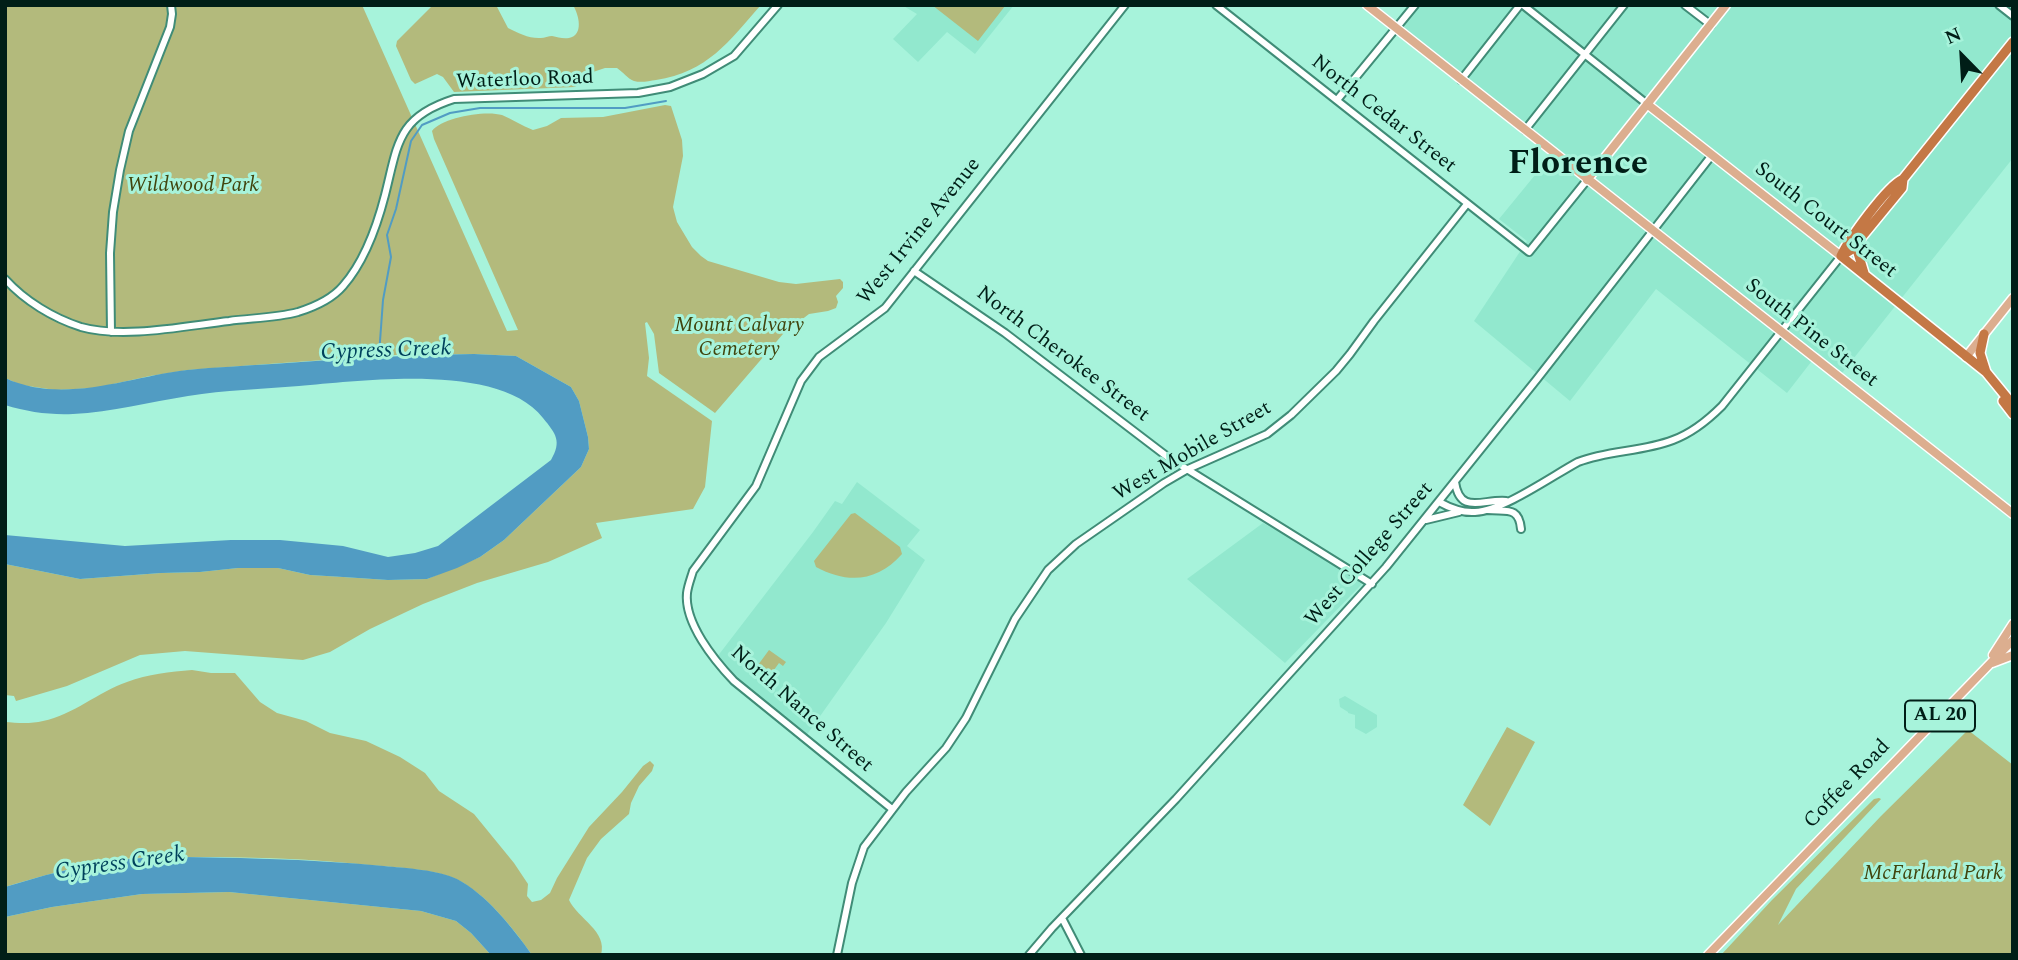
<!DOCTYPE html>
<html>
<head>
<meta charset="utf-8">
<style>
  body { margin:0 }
  #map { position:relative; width:2018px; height:960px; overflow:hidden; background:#a7f3db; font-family:Spectral,serif }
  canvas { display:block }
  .frame { position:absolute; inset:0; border:7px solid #001e17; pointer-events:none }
  .north { position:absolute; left:1927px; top:21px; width:70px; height:70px; -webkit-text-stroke:5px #a7f3db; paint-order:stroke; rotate:336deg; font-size:19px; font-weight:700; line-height:28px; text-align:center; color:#001e17 }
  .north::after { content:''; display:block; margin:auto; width:24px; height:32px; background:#001e17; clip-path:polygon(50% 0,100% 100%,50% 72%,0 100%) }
</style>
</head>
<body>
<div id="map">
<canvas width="2018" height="960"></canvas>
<div class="frame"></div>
<div class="north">N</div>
</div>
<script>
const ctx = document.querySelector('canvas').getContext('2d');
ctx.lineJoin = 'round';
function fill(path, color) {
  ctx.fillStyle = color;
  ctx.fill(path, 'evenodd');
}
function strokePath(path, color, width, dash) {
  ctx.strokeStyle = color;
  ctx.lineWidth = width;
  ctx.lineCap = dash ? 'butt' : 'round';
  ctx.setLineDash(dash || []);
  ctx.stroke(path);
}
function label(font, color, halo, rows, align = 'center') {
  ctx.font = font + ' Spectral,serif';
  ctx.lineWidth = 6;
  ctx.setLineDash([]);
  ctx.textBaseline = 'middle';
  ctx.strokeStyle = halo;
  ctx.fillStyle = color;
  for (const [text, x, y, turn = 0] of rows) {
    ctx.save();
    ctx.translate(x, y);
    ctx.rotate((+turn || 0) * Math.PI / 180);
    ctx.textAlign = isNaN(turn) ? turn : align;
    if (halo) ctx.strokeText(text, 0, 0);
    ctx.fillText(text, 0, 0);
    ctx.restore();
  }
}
fill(new Path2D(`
  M 902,5 L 1014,5 L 975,54 L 947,32 L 918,62 L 893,39 L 917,14 Z
  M 1408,5 L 2013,5 L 2013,158 L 1842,373 L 1818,353 L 1787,393 L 1656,289 L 1570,401 L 1474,321 L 1527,241 L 1499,219 L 1553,153 L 1390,28 Z
  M 857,482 L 920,530 L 907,546 L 925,560 L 886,623 L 806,736 L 736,678 L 717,657 L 813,532 L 835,501 L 842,504 Z
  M 1263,523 L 1300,543 L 1362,584 L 1285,663 L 1187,579 Z
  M 1345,696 L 1377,715 L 1377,727 L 1366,734 L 1355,728 L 1355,715 L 1348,713 L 1348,712 L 1340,707 L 1339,699 Z`), '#92e8ce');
fill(new Path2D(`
  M 5,5 L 362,5 L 507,331 L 518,330 L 434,139 L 432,131 C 442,117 486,110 502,115 C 512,119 522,126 533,130 L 547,126 L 561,118 L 603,117 L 665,105 L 671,106 L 682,140 L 683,156 L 673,207 L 677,222 L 692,247 L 701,256 L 708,261 L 779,282 L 796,284 L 840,279 L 843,282 L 843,288 L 836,296 L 838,302 L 836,308 L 828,311 L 809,314 L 783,334 L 715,413 L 659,373 L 654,334 L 647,322 L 645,323 L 649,358 L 647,376 L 712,421 L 705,487 L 693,509 L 596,523 L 602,538 L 548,562 L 477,583 L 423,604 L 370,629 L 330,652 L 303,660 L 185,651 L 140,655 L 67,686 L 16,701 L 14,696 L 5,695 L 5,564 L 80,579 L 161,573 L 200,572 L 238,568 L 278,568 L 310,575 L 343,577 L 388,580 L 427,579 L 480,557 L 504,540 L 581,467 L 589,449 L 588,437 L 579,401 L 571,387 L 516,356 L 474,354 L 396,355 L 282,363 L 188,370 L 150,376 L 95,388 L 55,390 L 21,385 L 5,378 Z
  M 433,5 L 496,5 L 508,28 C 518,33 530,39 541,38 C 544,38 549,36 552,36 C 558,37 562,39 569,38 C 584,35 579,15 573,5 L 761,5 C 728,42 708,72 656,80 C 649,81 641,83 634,81 C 628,79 623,72 617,68 L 605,68 L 593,72 L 575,87 L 454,92 L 443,77 L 437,74 L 415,84 L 411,80 L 396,46 L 397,41 Z
  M 932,5 L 1004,5 L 1005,6 L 978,41 Z
  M 855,513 L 900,547 L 902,554 C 877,582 848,584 816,567 L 814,561 L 851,514 Z
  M 769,650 L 786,662 L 783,666 L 779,663 L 771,674 L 758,665 Z
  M 192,670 L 211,673 L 235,673 L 260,702 L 277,713 L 306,721 L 330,733 L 366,741 L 400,757 L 425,773 L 439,791 L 474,814 L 514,863 L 528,884 L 527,896 L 532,902 L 541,900 L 550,893 L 557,878 L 589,827 L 622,792 L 643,766 L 650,761 L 654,765 L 652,771 L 639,786 L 631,803 L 629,814 L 601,839 L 587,858 L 569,900 C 578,919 608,931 601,955 L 532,955 C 514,929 486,894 458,880 C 437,869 393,867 369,865 C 313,859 255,857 199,857 C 167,857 135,856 103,862 C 70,868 38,877 5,887 L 5,722 C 17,723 31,724 43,721 C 73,715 98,692 127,682 C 148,674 170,672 192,670 Z
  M 1507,727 L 1535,742 L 1490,826 L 1463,805 Z
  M 1968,730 L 2013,765 L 2013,955 L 1721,955 L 1772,900 L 1874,799 L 1879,798 L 1881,799 L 1796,889 L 1778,925 L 1881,816 Z
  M 229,892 L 421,911 L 456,921 L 471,933 L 491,955 L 5,955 L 5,917 L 52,907 L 142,894 Z`), '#b3ba7c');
fill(new Path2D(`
  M 474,354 L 516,356 L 571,387 L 579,401 L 588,437 L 589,449 L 581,467 L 504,540 L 480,557 L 457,568 L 427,579 L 388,580 L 343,577 L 310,575 L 278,568 L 238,568 L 200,572 L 161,573 L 80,579 L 5,564 L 5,535 L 125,546 L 231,540 L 280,540 L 343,546 L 388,557 L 415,553 L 438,546 L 551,460 C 562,441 556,434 543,418 C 499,362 363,381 299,386 C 262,389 225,390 188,396 C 150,402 112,412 73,414 C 49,415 28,412 5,405 L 5,378 C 64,405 127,377 187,370 C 216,367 244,366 272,364 C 340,359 406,355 474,354 Z
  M 155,857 C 231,857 308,859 384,866 C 405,868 439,870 457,879 C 485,893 514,929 532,955 L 491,955 L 471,933 L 456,921 L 421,911 L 229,892 L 142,894 L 52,907 L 5,917 L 5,887 L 46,875 L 105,861 Z`), '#519cc3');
strokePath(new Path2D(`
  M 379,355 L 383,300 L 391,257 L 387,235 L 396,209 L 411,141 L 422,125 L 450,113 L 480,108 L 625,108 L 666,101`), '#519cc3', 2);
const minor = new Path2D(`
  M 1216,5 L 1529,252 L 1587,180
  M 1523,5 L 1647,104
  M 1685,5 L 1711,25
  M 1999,5 L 2013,16
  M 1461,80 L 1520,5
  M 1337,100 L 1415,5
  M 1525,130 L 1624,5
  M 914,271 L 1005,333 L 1169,458 L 1372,584
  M 5,279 C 25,301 53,318 81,327 C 123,339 185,326 229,321 C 251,318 276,318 298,312 C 314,307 332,299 343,286 C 365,261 377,226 385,195 C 398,144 397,117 454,99 L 638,93 L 670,87 L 703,74 L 734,56 L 778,5
  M 111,332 L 110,253 L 113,212 L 120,170 L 129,131 L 170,27 L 172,14 L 171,5
  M 1455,482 C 1460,515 1482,499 1506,501
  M 1439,502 C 1450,508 1462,513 1475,512 C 1503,511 1552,476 1578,462 C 1609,450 1642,452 1673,440 C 1692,433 1708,420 1722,406 L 1841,256
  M 1488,510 C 1506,512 1519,506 1521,529
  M 1426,520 L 1459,512
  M 892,809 L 734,681 C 714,660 684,623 687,593 C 688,585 691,578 693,571 L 756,486 L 801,381 L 819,357 L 885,308 L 1125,5
  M 1062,918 L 1081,955
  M 837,955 L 852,883 L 864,847 L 906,792 L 946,748 L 966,718 L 1015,619 L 1048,570 L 1076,544 L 1164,483 L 1188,469 L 1267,434 L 1291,415 L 1336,371 L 1350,354 L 1374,321 L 1467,204
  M 1029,955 L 1052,928 L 1176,799 L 1386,567 L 1537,379 L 1712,155`);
const major = new Path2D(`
  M 1367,5 L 2013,514
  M 1647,104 L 1841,256
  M 1587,180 L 1726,5
  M 1966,357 L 2013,298
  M 1993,655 L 2013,624
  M 1992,663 L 2013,655
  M 1708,955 L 2013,640`);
const highway = new Path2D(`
  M 1860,242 L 1858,253 L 1864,273
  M 1843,255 L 1851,250 L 1902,188 L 1903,179
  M 1841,256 C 1849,239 1887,186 1903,179 L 2013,42
  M 1841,256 L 1986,372 L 2013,405
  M 1984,334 L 1980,353 L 1986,372
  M 2003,401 L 2013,414`);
strokePath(minor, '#408c77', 10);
strokePath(major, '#fff', 11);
strokePath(highway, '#fff', 12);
strokePath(minor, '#fff', 6);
strokePath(major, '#dcae8f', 8);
strokePath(highway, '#c47845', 9);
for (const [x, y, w] of [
  [1940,716,70]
]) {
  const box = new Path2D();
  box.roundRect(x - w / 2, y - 15.5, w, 31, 5);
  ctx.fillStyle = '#a7f3db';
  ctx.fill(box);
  strokePath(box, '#001e17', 2);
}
label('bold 19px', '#001e17', null, [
  ["AL 20",1940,716]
]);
label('21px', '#001e17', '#a7f3db', [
  ["Waterloo Road",525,81,-2],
  ["North Cedar Street",1383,115,38],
  ["South Court Street",1825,221,38],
  ["West Irvine Avenue",920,232,-51],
  ["South Pine Street",1811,334,38],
  ["North Cherokee Street",1062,355,37],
  ["West Mobile Street",1193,452,-30],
  ["West College Street",1370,555,-49],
  ["North Nance Street",801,710,41],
  ["Coffee Road",1848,785,-46]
]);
label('italic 21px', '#41450e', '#a7f3db', [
  ["Wildwood Park",193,187],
  ["Mount Calvary",739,327],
  ["Cemetery",739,351],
  ["McFarland Park",1933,875]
]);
label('italic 23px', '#00415c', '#a7f3db', [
  ["Cypress Creek",386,352,-2],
  ["Cypress Creek",120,865,-8]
]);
label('bold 35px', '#001e17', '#a7f3db', [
  ["Florence",1578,166]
]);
</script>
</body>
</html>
